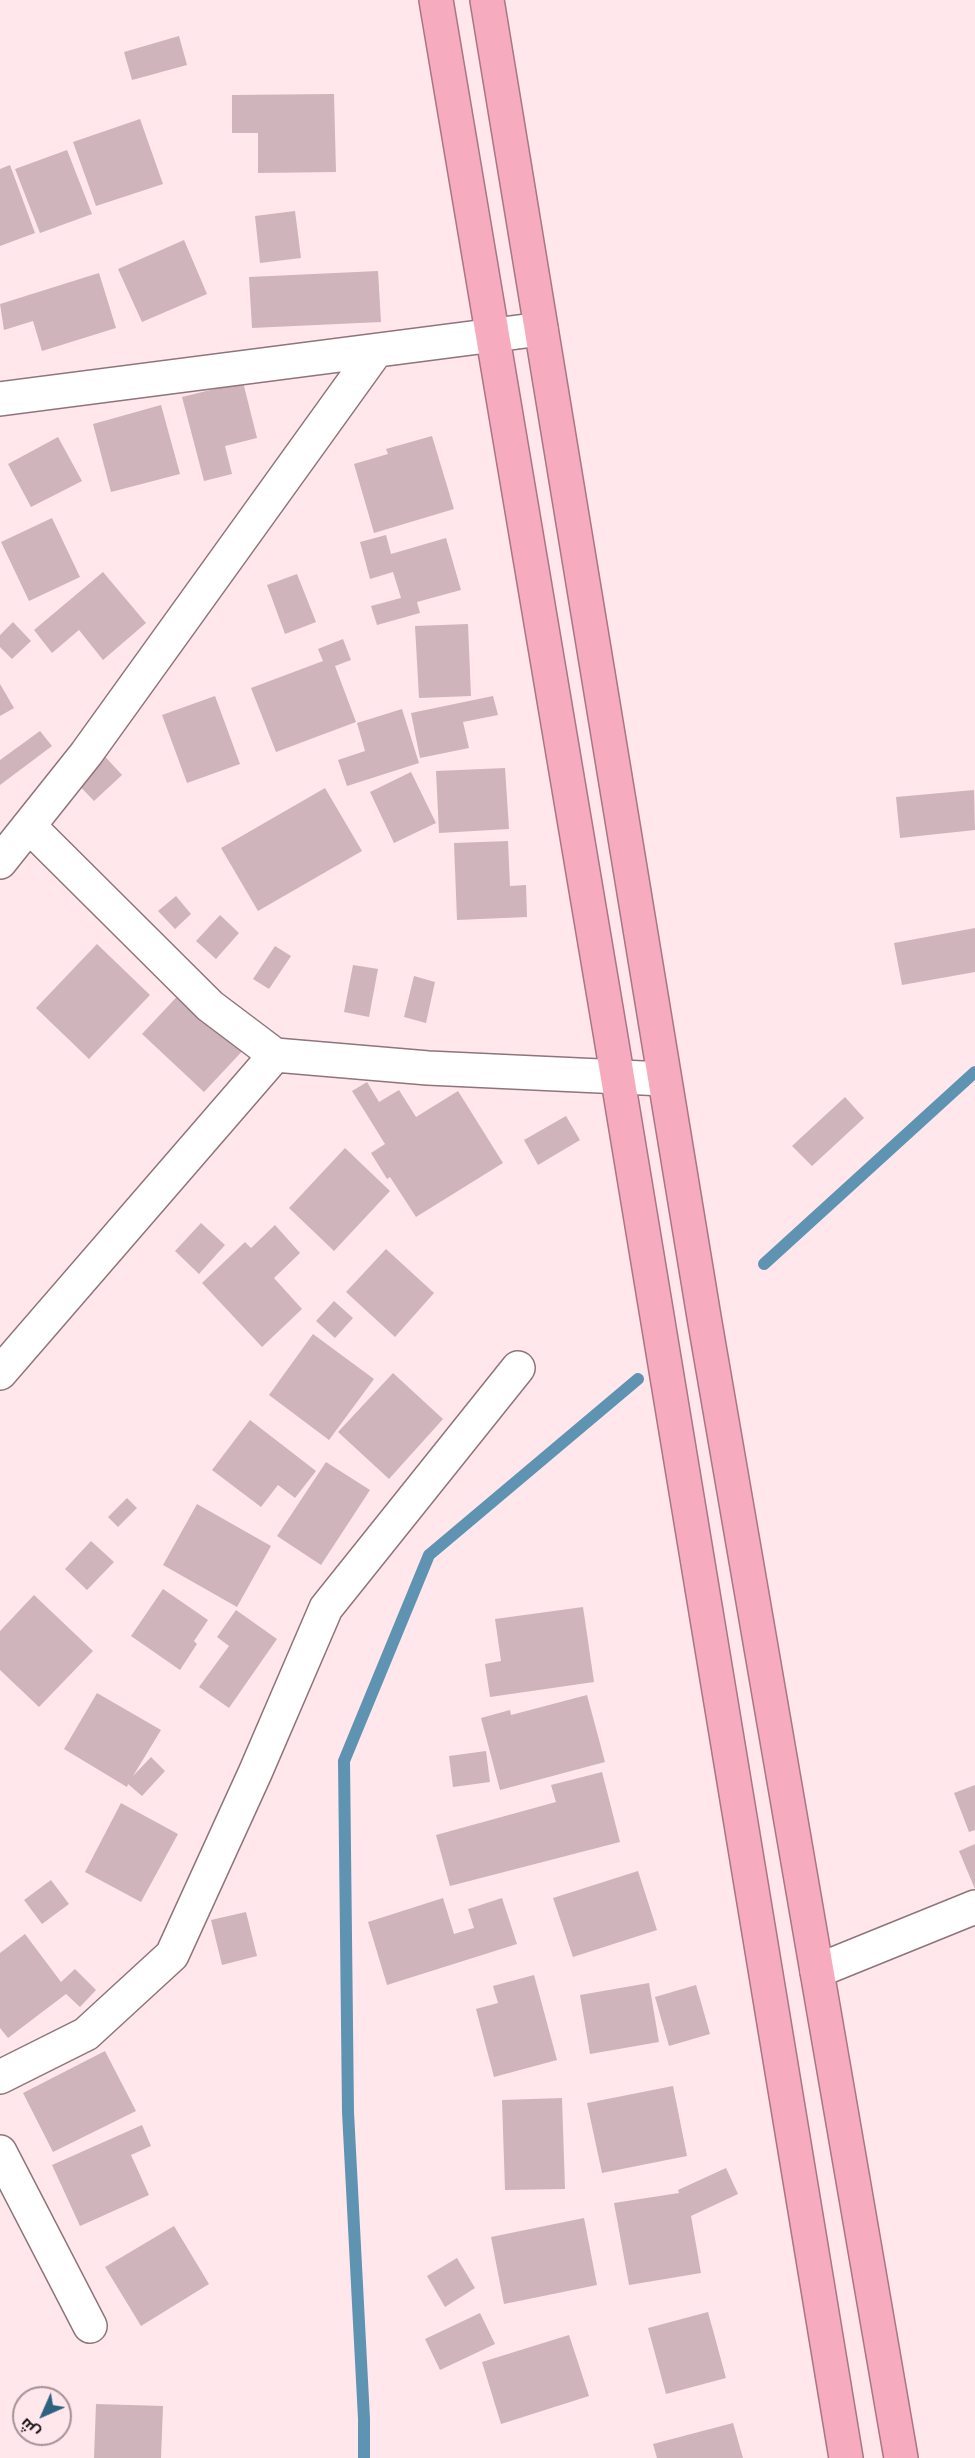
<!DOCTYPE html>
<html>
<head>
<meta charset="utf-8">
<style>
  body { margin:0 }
  #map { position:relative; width:975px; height:2458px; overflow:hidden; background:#ffe7ec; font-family:"Sofia Sans Condensed",Cairo,sans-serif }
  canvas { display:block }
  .north { position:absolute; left:12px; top:2386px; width:60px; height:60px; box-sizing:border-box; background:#ffe7ec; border:2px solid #a49296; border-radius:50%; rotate:225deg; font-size:16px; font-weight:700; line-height:24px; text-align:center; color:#1c1215 }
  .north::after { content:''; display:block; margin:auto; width:21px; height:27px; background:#2d627e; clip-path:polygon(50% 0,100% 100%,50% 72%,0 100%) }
</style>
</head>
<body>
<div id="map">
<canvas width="975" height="2458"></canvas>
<div class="north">ش</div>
</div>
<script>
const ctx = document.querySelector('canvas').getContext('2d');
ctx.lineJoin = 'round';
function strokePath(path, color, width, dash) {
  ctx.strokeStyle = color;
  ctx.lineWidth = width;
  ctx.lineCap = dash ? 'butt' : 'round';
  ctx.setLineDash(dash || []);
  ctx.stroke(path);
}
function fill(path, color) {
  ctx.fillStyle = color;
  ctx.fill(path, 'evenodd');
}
strokePath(new Path2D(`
  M 764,1264 L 975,1072
  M 364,2458 L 364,2419 L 348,2112 L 344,1761 L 429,1555 L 638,1379`), '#5e93b2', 12);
fill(new Path2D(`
  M 179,36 L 187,65 L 132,80 L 124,52 Z
  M 334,94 L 336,172 L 258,173 L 258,133 L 232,133 L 232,95 Z
  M 140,119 L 163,184 L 96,206 L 73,142 Z
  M 67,150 L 92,214 L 40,233 L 15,169 Z
  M 10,165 L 35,233 L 0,246 L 0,169 Z
  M 295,211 L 301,258 L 260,263 L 255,216 Z
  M 184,240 L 207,294 L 142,322 L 118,269 Z
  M 378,271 L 381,322 L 252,328 L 249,277 Z
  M 99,273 L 116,328 L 42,351 L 33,321 L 4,330 L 0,304 Z
  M 243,382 L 257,438 L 225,446 L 232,474 L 204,481 L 182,397 Z
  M 161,405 L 180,474 L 111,492 L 93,424 Z
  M 432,436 L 454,509 L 374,533 L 354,464 L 388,454 L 386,449 Z
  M 58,437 L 82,481 L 31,507 L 8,464 Z
  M 52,518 L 80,577 L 29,601 L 1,542 Z
  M 386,535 L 391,554 L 446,538 L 461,590 L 417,602 L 420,613 L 377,625 L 371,606 L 401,598 L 393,572 L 370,579 L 360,542 Z
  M 103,572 L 146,623 L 103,660 L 79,630 L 52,653 L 34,630 Z
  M 297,574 L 316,622 L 285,634 L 267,585 Z
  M 13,622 L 31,641 L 12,659 L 0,647 L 0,635 Z
  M 468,624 L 471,696 L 419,698 L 415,626 Z
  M 343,639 L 351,660 L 335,666 L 356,722 L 276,752 L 251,688 L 323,661 L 318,649 Z
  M 0,684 L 14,708 L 0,716 Z
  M 215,696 L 240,764 L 187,783 L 162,715 Z
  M 493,696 L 498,715 L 463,722 L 469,748 L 420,758 L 411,713 Z
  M 402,709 L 419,763 L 347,786 L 338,760 L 365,751 L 357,723 Z
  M 40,731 L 52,746 L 0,785 L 0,760 Z
  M 99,750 L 122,775 L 94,801 L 71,777 Z
  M 505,768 L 509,829 L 439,833 L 436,771 Z
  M 411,772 L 436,823 L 394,843 L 370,792 Z
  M 325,788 L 362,851 L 258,911 L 221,848 Z
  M 974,790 L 975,830 L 900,838 L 896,797 Z
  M 508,841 L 510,886 L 526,885 L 527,917 L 457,920 L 454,843 Z
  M 176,896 L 191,914 L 175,929 L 158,911 Z
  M 220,915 L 239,933 L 216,959 L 196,941 Z
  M 975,928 L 975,972 L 902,985 L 894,943 Z
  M 97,944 L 150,995 L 89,1059 L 36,1008 Z
  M 275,946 L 291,956 L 269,989 L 253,979 Z
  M 353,965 L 378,969 L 369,1017 L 344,1012 Z
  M 414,976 L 435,982 L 426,1023 L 404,1017 Z
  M 185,988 L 247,1046 L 204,1092 L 142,1034 Z
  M 367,1082 L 379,1102 L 399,1090 L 416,1117 L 458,1091 L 503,1163 L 416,1217 L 390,1177 L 387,1179 L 371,1153 L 385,1144 L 352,1091 Z
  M 845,1097 L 864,1118 L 812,1166 L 792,1146 Z
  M 566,1116 L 580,1140 L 538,1165 L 524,1140 Z
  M 345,1148 L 390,1191 L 334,1251 L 289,1208 Z
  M 201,1223 L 225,1245 L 199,1274 L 175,1251 Z
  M 275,1225 L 300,1253 L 274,1278 L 302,1309 L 262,1347 L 202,1283 L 245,1242 L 251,1248 Z
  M 386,1249 L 434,1293 L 395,1337 L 346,1292 Z
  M 334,1301 L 353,1318 L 335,1338 L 316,1321 Z
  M 313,1334 L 374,1379 L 329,1440 L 269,1395 Z
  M 393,1373 L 443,1419 L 389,1479 L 338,1432 Z
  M 250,1420 L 316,1471 L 295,1498 L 278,1485 L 261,1507 L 212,1470 Z
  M 326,1462 L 370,1490 L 321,1565 L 277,1536 Z
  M 127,1498 L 137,1508 L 118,1527 L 108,1517 Z
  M 197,1504 L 271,1546 L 237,1607 L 163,1565 Z
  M 91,1541 L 114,1562 L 87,1590 L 65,1569 Z
  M 163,1589 L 208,1620 L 194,1641 L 197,1644 L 180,1670 L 131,1636 Z
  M 34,1595 L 93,1651 L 39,1707 L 0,1670 L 0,1631 Z
  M 583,1607 L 594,1682 L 490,1697 L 485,1664 L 501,1661 L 495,1619 Z
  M 236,1610 L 277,1639 L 229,1708 L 199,1687 L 229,1646 L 217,1637 Z
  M 97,1693 L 161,1730 L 133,1776 L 151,1757 L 165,1771 L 142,1796 L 128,1784 L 127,1787 L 64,1749 Z
  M 587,1695 L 605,1762 L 500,1790 L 481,1718 L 510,1710 L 511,1715 Z
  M 486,1751 L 490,1782 L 453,1787 L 449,1756 Z
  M 602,1772 L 620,1842 L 450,1886 L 436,1835 L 556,1802 L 551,1785 Z
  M 975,1785 L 975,1830 L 969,1832 L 954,1793 Z
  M 121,1803 L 178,1834 L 141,1902 L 85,1872 Z
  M 975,1844 L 975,1889 L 959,1851 Z
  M 638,1871 L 657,1930 L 573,1957 L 553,1898 Z
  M 51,1880 L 69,1904 L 42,1924 L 24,1900 Z
  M 443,1898 L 454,1934 L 474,1928 L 468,1909 L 502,1898 L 517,1944 L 387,1985 L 368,1922 Z
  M 246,1912 L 257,1956 L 222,1965 L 211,1920 Z
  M 25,1934 L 61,1982 L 75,1969 L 96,1990 L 80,2007 L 66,1994 L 8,2038 L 0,2028 L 0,1953 Z
  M 534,1975 L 557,2060 L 494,2077 L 476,2009 L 498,2003 L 493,1986 Z
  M 649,1983 L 659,2042 L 590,2054 L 580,1995 Z
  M 696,1985 L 710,2034 L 669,2046 L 655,1997 Z
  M 105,2051 L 136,2111 L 53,2152 L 23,2093 Z
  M 673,2086 L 687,2156 L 602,2173 L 587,2103 Z
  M 562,2098 L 565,2189 L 505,2190 L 502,2100 Z
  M 142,2125 L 151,2146 L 131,2155 L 149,2195 L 80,2226 L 52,2165 Z
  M 726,2168 L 738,2194 L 691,2216 L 701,2273 L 629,2285 L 614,2203 L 679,2193 L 678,2190 Z
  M 584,2218 L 597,2285 L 504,2304 L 491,2237 Z
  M 174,2226 L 209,2284 L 141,2326 L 105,2267 Z
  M 457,2258 L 475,2288 L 445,2307 L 427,2276 Z
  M 708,2312 L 726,2378 L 666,2394 L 648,2328 Z
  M 480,2313 L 495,2344 L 440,2370 L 425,2339 Z
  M 569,2335 L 589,2396 L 501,2424 L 482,2362 Z
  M 96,2404 L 163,2406 L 161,2458 L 94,2458 Z
  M 733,2423 L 743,2458 L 657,2458 L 653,2444 Z`), '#d0b4bb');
const minor = new Path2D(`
  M 0,399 L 541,329
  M 29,826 L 210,1006 L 275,1055 L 428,1068 L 664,1079
  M 0,862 L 86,754 L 376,351
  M 0,1373 L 275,1055
  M 817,1971 L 975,1907
  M 0,2077 L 86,2034 L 172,1955 L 255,1773 L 326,1608 L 518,1368
  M 0,2152 L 90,2326`);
const highway = new Path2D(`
  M 436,0 L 610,1032 L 846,2458
  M 487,0 L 705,1323 L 901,2458`);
strokePath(minor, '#8f747b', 36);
strokePath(highway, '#aa7584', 36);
strokePath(minor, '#fff', 33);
strokePath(highway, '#f7abbf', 33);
</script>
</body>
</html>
